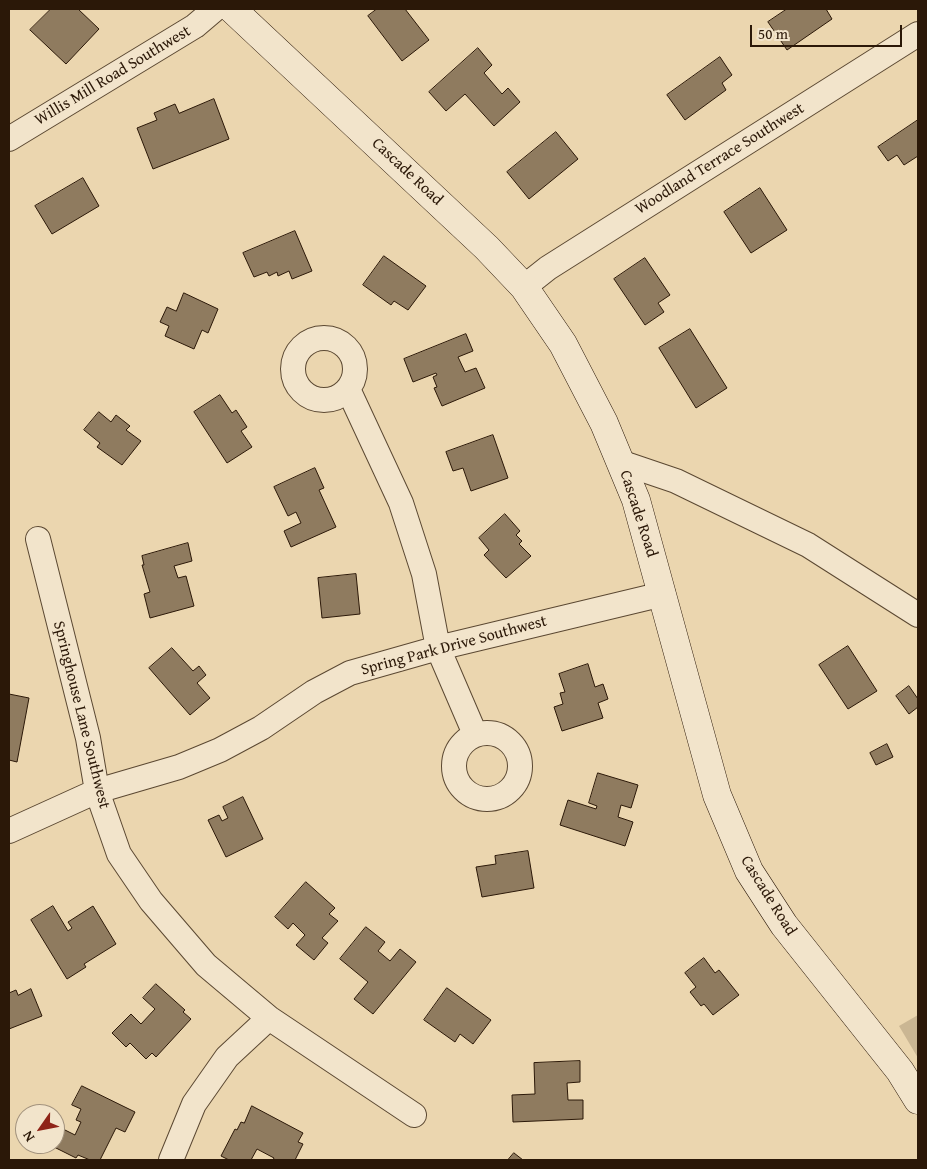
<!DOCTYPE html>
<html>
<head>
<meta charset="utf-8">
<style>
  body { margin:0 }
  #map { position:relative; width:927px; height:1169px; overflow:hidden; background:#ebd6af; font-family:"Gentium Book Plus",serif }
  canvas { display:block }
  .frame { position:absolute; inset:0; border:10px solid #2b1808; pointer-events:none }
  .north { position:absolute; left:15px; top:1104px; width:50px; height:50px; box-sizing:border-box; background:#f2e4cb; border:1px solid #a2927d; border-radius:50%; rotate:237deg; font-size:14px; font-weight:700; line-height:20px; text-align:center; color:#2b1808 }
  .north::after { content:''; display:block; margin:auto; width:18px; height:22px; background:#8f2418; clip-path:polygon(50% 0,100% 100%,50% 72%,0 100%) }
  .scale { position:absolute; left:750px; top:25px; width:152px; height:22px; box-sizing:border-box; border:2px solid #2b1808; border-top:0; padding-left:6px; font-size:15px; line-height:18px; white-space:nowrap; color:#2b1808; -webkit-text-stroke:4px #f2e4cb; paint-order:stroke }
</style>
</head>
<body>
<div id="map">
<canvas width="927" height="1169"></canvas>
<div class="frame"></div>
<div class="north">N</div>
<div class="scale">50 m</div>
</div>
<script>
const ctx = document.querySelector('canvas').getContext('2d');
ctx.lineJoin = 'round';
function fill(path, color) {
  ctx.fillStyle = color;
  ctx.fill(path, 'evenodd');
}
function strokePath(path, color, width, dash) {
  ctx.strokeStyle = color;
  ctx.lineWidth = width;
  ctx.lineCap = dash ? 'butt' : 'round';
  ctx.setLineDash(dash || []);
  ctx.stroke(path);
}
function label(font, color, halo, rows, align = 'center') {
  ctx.font = font + ' "Gentium Book Plus",serif';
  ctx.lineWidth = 4;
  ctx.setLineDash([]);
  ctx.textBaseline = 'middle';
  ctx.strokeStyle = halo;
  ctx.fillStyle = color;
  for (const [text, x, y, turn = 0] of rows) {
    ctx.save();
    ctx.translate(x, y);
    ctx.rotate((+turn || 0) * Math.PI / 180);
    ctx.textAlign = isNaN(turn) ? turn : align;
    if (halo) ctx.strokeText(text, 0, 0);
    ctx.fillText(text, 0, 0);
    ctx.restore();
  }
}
fill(new Path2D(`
  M 918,1015 L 918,1058 L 899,1026 Z`), '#cab693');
const building = new Path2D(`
  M 51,9 L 78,9 L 99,29 L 66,64 L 30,30 Z
  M 377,9 L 405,9 L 429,40 L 402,61 L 368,16 Z
  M 787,9 L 826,9 L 832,19 L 787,50 L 768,22 Z
  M 478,48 L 492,65 L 484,73 L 502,94 L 508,88 L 520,102 L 494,126 L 465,94 L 446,111 L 429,92 Z
  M 720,57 L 732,75 L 722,83 L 726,90 L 685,120 L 667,95 Z
  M 214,99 L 229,139 L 153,169 L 137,128 L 157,120 L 154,113 L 175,104 L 179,113 Z
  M 918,120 L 918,156 L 904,165 L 897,155 L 888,161 L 878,147 Z
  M 556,132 L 578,159 L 529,199 L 507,172 Z
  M 83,178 L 99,206 L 52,234 L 35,206 Z
  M 760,188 L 787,230 L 751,253 L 724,212 Z
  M 295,231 L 312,271 L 292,279 L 289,271 L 278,276 L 277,272 L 269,276 L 267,272 L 254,277 L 243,253 Z
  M 384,256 L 426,286 L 408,310 L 394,301 L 391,305 L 363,285 Z
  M 645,258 L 670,295 L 658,303 L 664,312 L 645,325 L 614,279 Z
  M 184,293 L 218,309 L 208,333 L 202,330 L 194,349 L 165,336 L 169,326 L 160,322 L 167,307 L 176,311 Z
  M 690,329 L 727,388 L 696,408 L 659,348 Z
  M 466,334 L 473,351 L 458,357 L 465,372 L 476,368 L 485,388 L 442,406 L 434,388 L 437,387 L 433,377 L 437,375 L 436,373 L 413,382 L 404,359 Z
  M 220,395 L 232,413 L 236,410 L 247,427 L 241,431 L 252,447 L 227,463 L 194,412 Z
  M 99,412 L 111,422 L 116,415 L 130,426 L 126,430 L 141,441 L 122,465 L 97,447 L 100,443 L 84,430 Z
  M 493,435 L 508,478 L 471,491 L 463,468 L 453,471 L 446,452 Z
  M 315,468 L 324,488 L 319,490 L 336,527 L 291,547 L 284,531 L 301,523 L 296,512 L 288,516 L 274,487 Z
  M 505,514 L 520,531 L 516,535 L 522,541 L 519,544 L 531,556 L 506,578 L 484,555 L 489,550 L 479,538 Z
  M 188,543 L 192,561 L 174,566 L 178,578 L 186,576 L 194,606 L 150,618 L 144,594 L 150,592 L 142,565 L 144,565 L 142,556 Z
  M 356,574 L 360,614 L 322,618 L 318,578 Z
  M 848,646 L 877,691 L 848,709 L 819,665 Z
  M 172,648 L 193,671 L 199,666 L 206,675 L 197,683 L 210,698 L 190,715 L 149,668 Z
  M 588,664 L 595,687 L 603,684 L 608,699 L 598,703 L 603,718 L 562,731 L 554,707 L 563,704 L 560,693 L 565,692 L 559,674 Z
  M 909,686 L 918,699 L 918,707 L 909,714 L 896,696 Z
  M 9,694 L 29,698 L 17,762 L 9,760 Z
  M 887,744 L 893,757 L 876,765 L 870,753 Z
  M 598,773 L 638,785 L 631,808 L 621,805 L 618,817 L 633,822 L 625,846 L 560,825 L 568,800 L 596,809 L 597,806 L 589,803 Z
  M 243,797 L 263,839 L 226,857 L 208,820 L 219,815 L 222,821 L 228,818 L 223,807 Z
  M 528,851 L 534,888 L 482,897 L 476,867 L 496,864 L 495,856 Z
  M 306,882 L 335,908 L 329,914 L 338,921 L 322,938 L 328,943 L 314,960 L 296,945 L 305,935 L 293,923 L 288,929 L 275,917 Z
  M 53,906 L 68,931 L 72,928 L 68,922 L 93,906 L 116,944 L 84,964 L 86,967 L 67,979 L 31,920 Z
  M 366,927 L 385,942 L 378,951 L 390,961 L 400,949 L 416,962 L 373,1014 L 354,999 L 368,982 L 340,959 Z
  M 704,958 L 715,973 L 719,970 L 739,995 L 713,1015 L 704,1004 L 701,1006 L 690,992 L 696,987 L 685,973 Z
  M 156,984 L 185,1010 L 183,1012 L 191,1019 L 156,1057 L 152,1053 L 146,1059 L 130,1043 L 126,1047 L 112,1033 L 131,1014 L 141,1024 L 155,1009 L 143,998 Z
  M 447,988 L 491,1020 L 473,1044 L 460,1034 L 455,1042 L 424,1020 Z
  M 31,989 L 42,1016 L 9,1029 L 9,993 L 16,990 L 18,995 Z
  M 580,1061 L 580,1082 L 567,1083 L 568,1100 L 583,1100 L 583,1119 L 513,1122 L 512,1095 L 535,1094 L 534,1063 Z
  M 82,1086 L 135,1112 L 125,1132 L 116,1128 L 100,1160 L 90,1160 L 78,1155 L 76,1158 L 48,1144 L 55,1144 L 57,1126 L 75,1135 L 81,1122 L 76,1120 L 81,1109 L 72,1105 Z
  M 252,1106 L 303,1133 L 298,1142 L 303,1144 L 295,1160 L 273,1160 L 274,1158 L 257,1149 L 251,1160 L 229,1160 L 221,1156 L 235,1129 L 237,1130 L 241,1122 L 244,1123 Z
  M 514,1153 L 523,1160 L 508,1160 Z`);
fill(building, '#8f7b5f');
strokePath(building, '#2b1808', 1);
const street = new Path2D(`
  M 9,139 L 195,26 L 215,9
  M 524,287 L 548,268 L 918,34
  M293 369a31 31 0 1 1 62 0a31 31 0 1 1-62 0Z
  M 348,389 L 401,503 L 424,574 L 438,648 L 475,734
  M 620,462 L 676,481 L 808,545 L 918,615
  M 38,539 L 88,738 L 97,791 L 119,854 L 151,901 L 206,965 L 269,1018 L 414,1115
  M454 766a33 33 0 1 1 66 0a33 33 0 1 1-66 0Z
  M 9,831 L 97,791 L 179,767 L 220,750 L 261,728 L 314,692 L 350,673 L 438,648 L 663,594
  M 171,1160 L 194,1104 L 227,1057 L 269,1018`);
const secondary = new Path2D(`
  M 232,9 L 487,248 L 524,287 L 563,344 L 604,423 L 636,500 L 717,795 L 749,871 L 784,925 L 900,1071 L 918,1100`);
strokePath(street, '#5b4832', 26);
strokePath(secondary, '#2b1808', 29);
strokePath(street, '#f2e4cb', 24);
strokePath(secondary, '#f2e4cb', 28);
label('16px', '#2b1808', '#f2e4cb', [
  ["Willis Mill Road Southwest",113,76,-31],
  ["Woodland Terrace Southwest",720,159,-32],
  ["Cascade Road",407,172,43],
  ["Cascade Road",638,514,72],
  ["Spring Park Drive Southwest",454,646,-15],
  ["Springhouse Lane Southwest",81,715,76],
  ["Cascade Road",768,896,58]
]);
</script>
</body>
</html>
